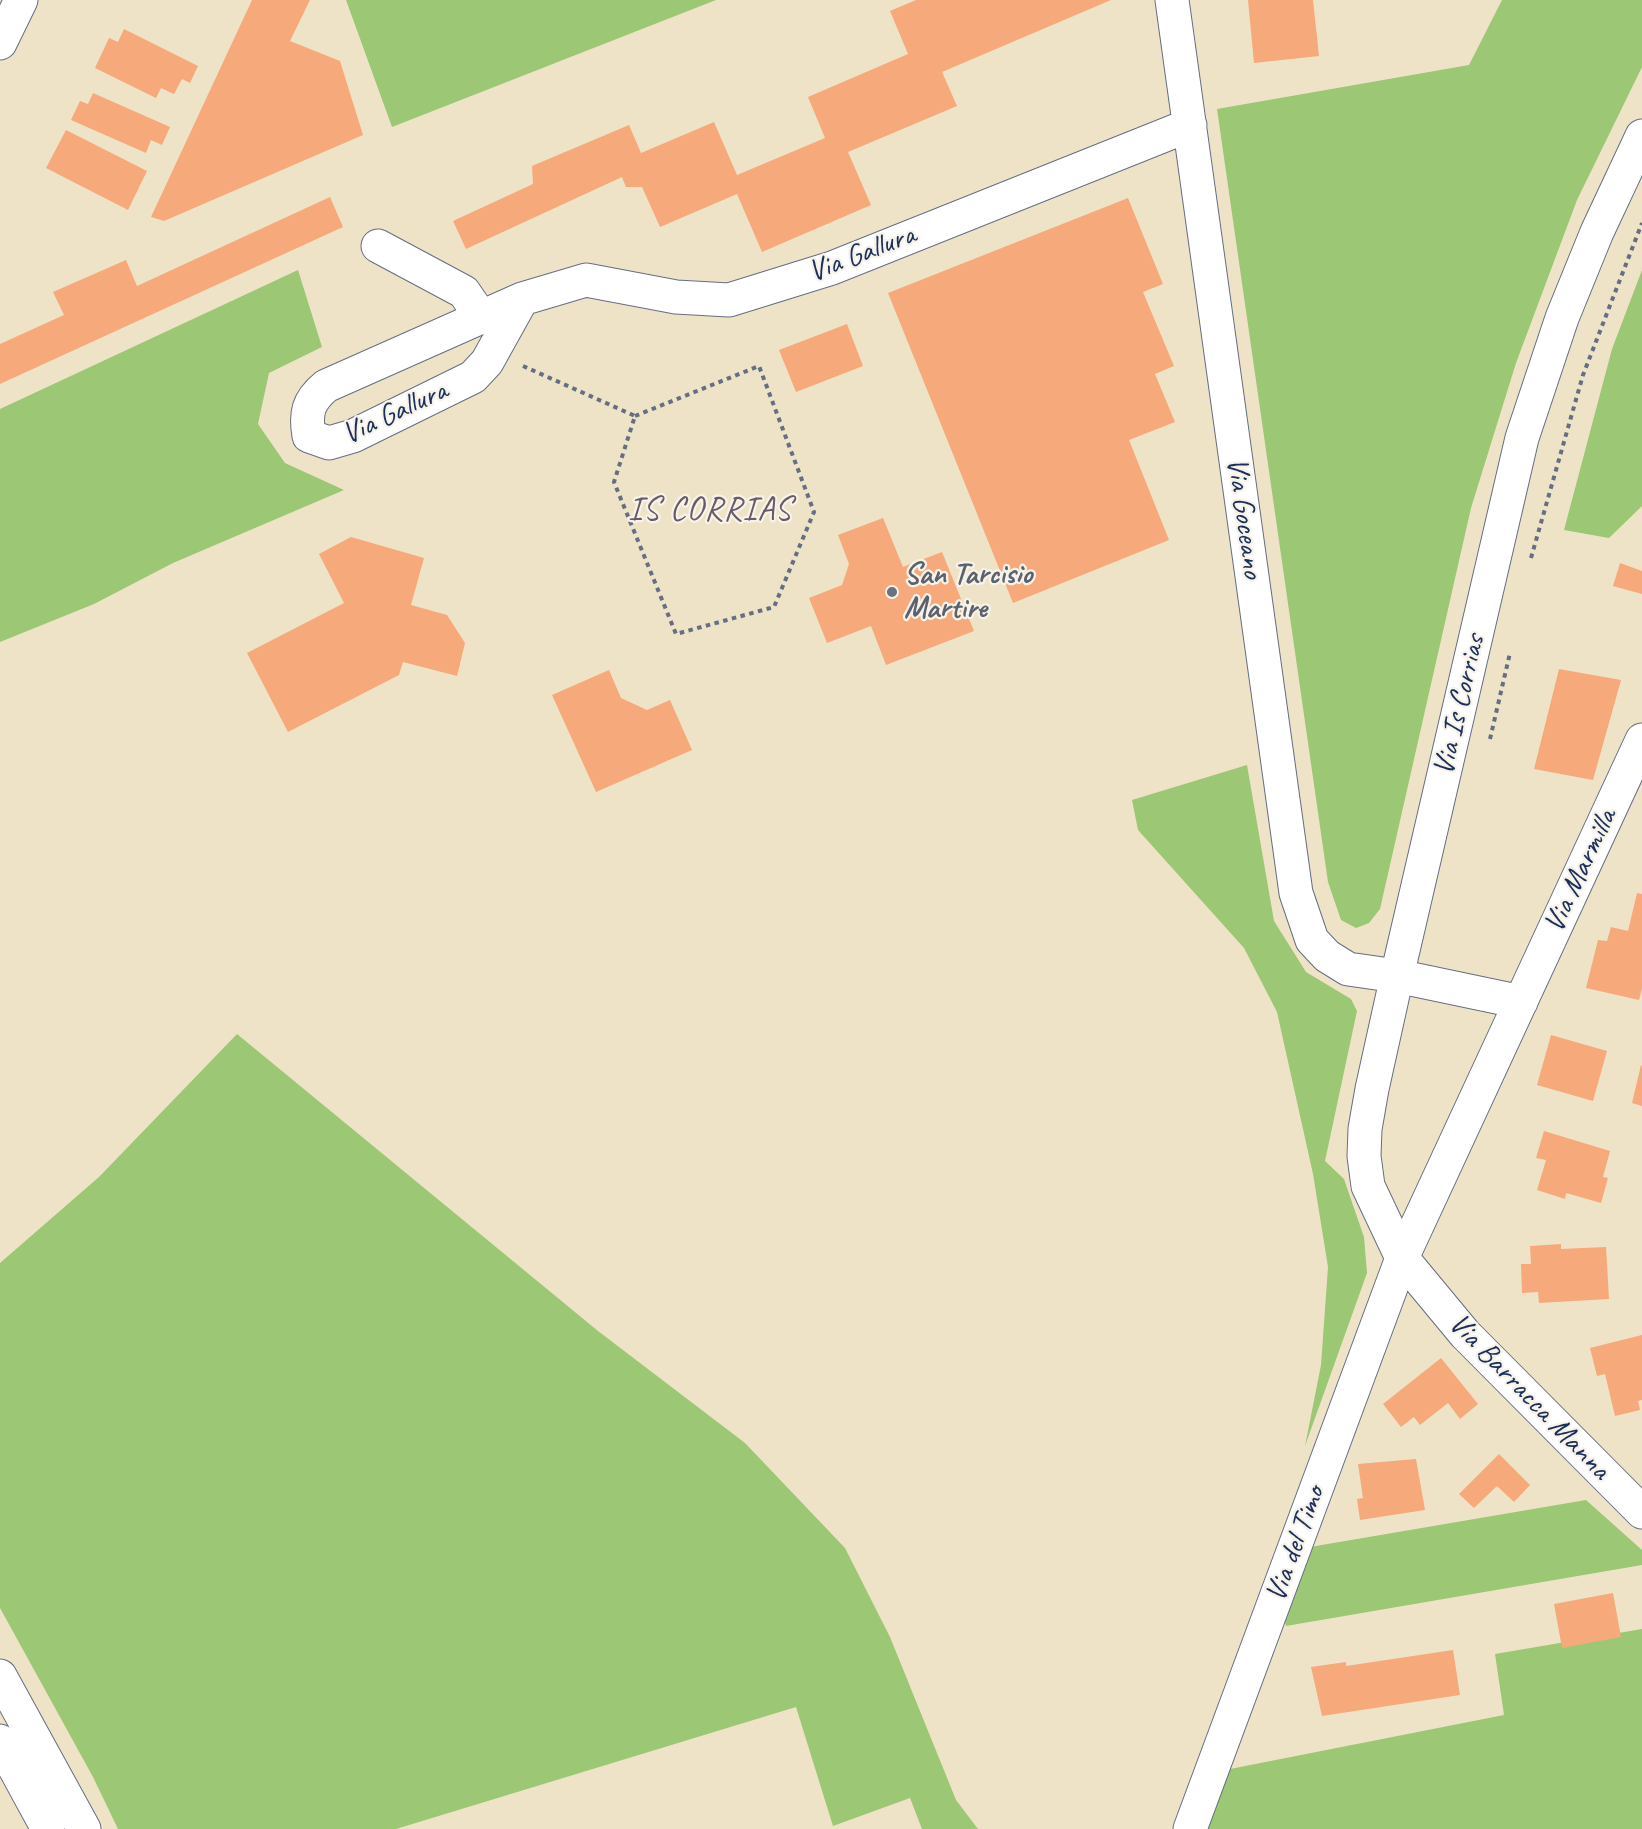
<!DOCTYPE html>
<html>
<head>
<meta charset="utf-8">
<style>
  body { margin:0 }
  canvas { display:block; background:#eee3c6 }
</style>
</head>
<body>
<canvas width="1642" height="1829"></canvas>
<script>
const ctx = document.querySelector('canvas').getContext('2d');
ctx.lineJoin = 'round';
function fill(path, color) {
  ctx.fillStyle = color;
  ctx.fill(path, 'evenodd');
}
function strokePath(path, color, width, dash) {
  ctx.strokeStyle = color;
  ctx.lineWidth = width;
  ctx.lineCap = dash ? 'butt' : 'round';
  ctx.setLineDash(dash || []);
  ctx.stroke(path);
}
function label(font, color, halo, rows, align = 'center') {
  ctx.font = font + ' Caveat,sans-serif';
  ctx.lineWidth = 4.5;
  ctx.setLineDash([]);
  ctx.textBaseline = 'middle';
  ctx.strokeStyle = halo;
  ctx.fillStyle = color;
  for (const [text, x, y, turn = 0] of rows) {
    ctx.save();
    ctx.translate(x, y);
    ctx.rotate((+turn || 0) * Math.PI / 180);
    ctx.textAlign = isNaN(turn) ? turn : align;
    if (halo) ctx.strokeText(text, 0, 0);
    ctx.fillText(text, 0, 0);
    ctx.restore();
  }
}
fill(new Path2D(`
  M 346,0 L 716,0 L 392,127 Z
  M 1502,0 L 1642,0 L 1642,67 L 1577,200 L 1516,363 L 1471,508 L 1380,909 L 1369,923 L 1356,928 L 1341,920 L 1328,882 L 1217,109 L 1469,65 Z
  M 298,270 L 322,347 L 269,373 L 258,424 L 285,463 L 344,490 L 173,563 L 94,604 L 0,642 L 0,409 Z
  M 1642,270 L 1642,506 L 1609,538 L 1564,530 L 1612,349 Z
  M 1247,765 L 1274,921 L 1306,972 L 1351,999 L 1357,1011 L 1325,1161 L 1344,1179 L 1364,1237 L 1367,1273 L 1305,1446 L 1321,1365 L 1328,1267 L 1313,1174 L 1277,1012 L 1244,948 L 1138,830 L 1132,800 Z
  M 237,1034 L 598,1331 L 745,1443 L 845,1548 L 890,1637 L 956,1800 L 978,1829 L 922,1829 L 910,1798 L 833,1826 L 796,1707 L 396,1829 L 118,1829 L 93,1777 L 0,1608 L 0,1263 L 99,1177 Z
  M 1586,1500 L 1642,1550 L 1642,1565 L 1286,1626 L 1284,1617 L 1310,1547 Z
  M 1642,1629 L 1642,1829 L 1208,1829 L 1230,1769 L 1504,1715 L 1495,1654 Z`), '#9cc774');
fill(new Path2D(`
  M 252,0 L 310,0 L 290,41 L 340,61 L 363,135 L 164,221 L 151,217 Z
  M 916,0 L 1111,0 L 942,72 L 957,106 L 848,152 L 871,205 L 762,252 L 737,194 L 660,227 L 642,187 L 626,187 L 622,177 L 466,249 L 453,221 L 533,184 L 532,166 L 629,125 L 641,153 L 714,122 L 737,175 L 825,138 L 808,97 L 908,54 L 890,11 Z
  M 1248,0 L 1313,0 L 1319,56 L 1254,63 Z
  M 124,29 L 198,66 L 190,83 L 182,79 L 174,94 L 161,88 L 156,98 L 95,68 L 109,38 L 118,42 Z
  M 93,93 L 170,127 L 162,145 L 151,140 L 146,153 L 71,120 L 80,101 L 88,104 Z
  M 66,130 L 147,171 L 128,210 L 46,168 Z
  M 330,197 L 343,227 L 0,384 L 0,344 L 64,315 L 53,292 L 126,260 L 137,286 Z
  M 1128,198 L 1163,284 L 1143,292 L 1174,366 L 1155,374 L 1175,422 L 1129,440 L 1169,540 L 1013,603 L 888,293 Z
  M 847,324 L 863,366 L 796,392 L 779,350 Z
  M 883,518 L 903,567 L 942,552 L 974,631 L 886,665 L 871,626 L 827,643 L 809,598 L 842,585 L 849,564 L 838,535 Z
  M 351,537 L 424,558 L 411,605 L 447,615 L 465,643 L 457,676 L 403,662 L 399,675 L 288,732 L 247,653 L 344,603 L 319,554 Z
  M 1620,563 L 1642,571 L 1642,594 L 1613,586 Z
  M 1559,669 L 1621,680 L 1593,780 L 1534,769 Z
  M 609,670 L 621,698 L 647,710 L 670,700 L 692,750 L 596,792 L 552,695 Z
  M 1637,893 L 1642,894 L 1642,988 L 1639,1000 L 1586,988 L 1598,940 L 1607,941 L 1611,927 L 1628,931 Z
  M 1551,1035 L 1607,1051 L 1593,1101 L 1537,1085 Z
  M 1641,1065 L 1642,1066 L 1642,1106 L 1632,1103 Z
  M 1544,1131 L 1610,1151 L 1603,1177 L 1608,1178 L 1601,1203 L 1566,1193 L 1565,1199 L 1537,1190 L 1546,1160 L 1536,1158 Z
  M 1561,1244 L 1561,1249 L 1606,1247 L 1609,1299 L 1539,1303 L 1538,1292 L 1522,1293 L 1521,1264 L 1531,1264 L 1530,1246 Z
  M 1642,1335 L 1642,1400 L 1638,1401 L 1640,1410 L 1615,1416 L 1605,1374 L 1597,1376 L 1590,1348 Z
  M 1441,1358 L 1478,1404 L 1460,1419 L 1448,1403 L 1420,1425 L 1414,1417 L 1401,1427 L 1383,1404 Z
  M 1499,1454 L 1530,1485 L 1514,1502 L 1497,1486 L 1474,1508 L 1459,1494 Z
  M 1416,1459 L 1425,1510 L 1360,1520 L 1357,1499 L 1363,1498 L 1358,1464 Z
  M 1613,1593 L 1621,1637 L 1562,1648 L 1554,1604 Z
  M 1453,1650 L 1460,1695 L 1322,1716 L 1311,1667 L 1346,1662 L 1346,1666 Z`), '#f6a97b');
const minor = new Path2D(`
  M 1172,0 L 1296,893 L 1312,940 L 1327,956 L 1348,969 L 1397,976 L 1521,1002
  M 378,246 L 464,292 L 481,317
  M 522,299 L 487,362 L 473,377 L 353,436 L 329,443 L 309,436 C 305,413 308,401 326,386 L 522,299 L 586,280 L 676,297 L 729,300 L 832,268 L 1190,125
  M 1190,1829 L 1402,1258 L 1642,740`);
const tertiary = new Path2D(`
  M 1642,136 L 1597,232 L 1562,318 L 1522,438 L 1397,976 L 1372,1089 L 1365,1129 L 1364,1156 L 1368,1186 L 1402,1258 L 1465,1334 L 1642,1512`);
const trunk = new Path2D(`
  M 0,43 L 21,0
  M 0,1676 L 84,1829
  M 0,1741 L 48,1829`);
strokePath(minor, '#656e82', 35);
strokePath(tertiary, '#656e82', 35);
strokePath(trunk, '#656e82', 35);
strokePath(new Path2D(`
  M 523,366 L 635,416 L 614,482 L 676,634 L 774,607 L 814,512 L 759,366 L 635,416
  M 1531,558 L 1583,375 L 1642,223
  M 1490,739 L 1510,653`), '#656e82', 4, [4.5, 4.5]);
strokePath(minor, '#fff', 33);
strokePath(tertiary, '#fff', 33);
strokePath(trunk, '#fff', 33);
for (const [x, y, r, color] of [
  [892,592,6,"#6b7280"]
]) {
  const dot = new Path2D();
  dot.arc(x, y, r, 0, 2 * Math.PI);
  ctx.fillStyle = color;
  ctx.fill(dot);
  strokePath(dot, '#f7f3e8', 2);
}
label('30px', '#1b2f5e', '#f7f3e8', [
  ["Via Gallura",862,254,-21],
  ["Via Gallura",395,413,-25],
  ["Via Goceano",1244,518,82],
  ["Via Is Corrias",1460,705,-77],
  ["Via Marmilla",1581,871,-65],
  ["Via Barracca Manna",1529,1397,46],
  ["Via del Timo",1296,1544,-70]
]);
label('bold 30px', '#5b616d', '#f7f3e8', [
  ["San Tarcisio",904,575],
  ["Martire",904,609]
], 'left');
ctx.letterSpacing = '1.5px';
label('33px', '#685a68', '#f7f3e8', [
  ["IS CORRIAS",710,510]
]);
ctx.letterSpacing = '0px';
</script>
</body>
</html>
